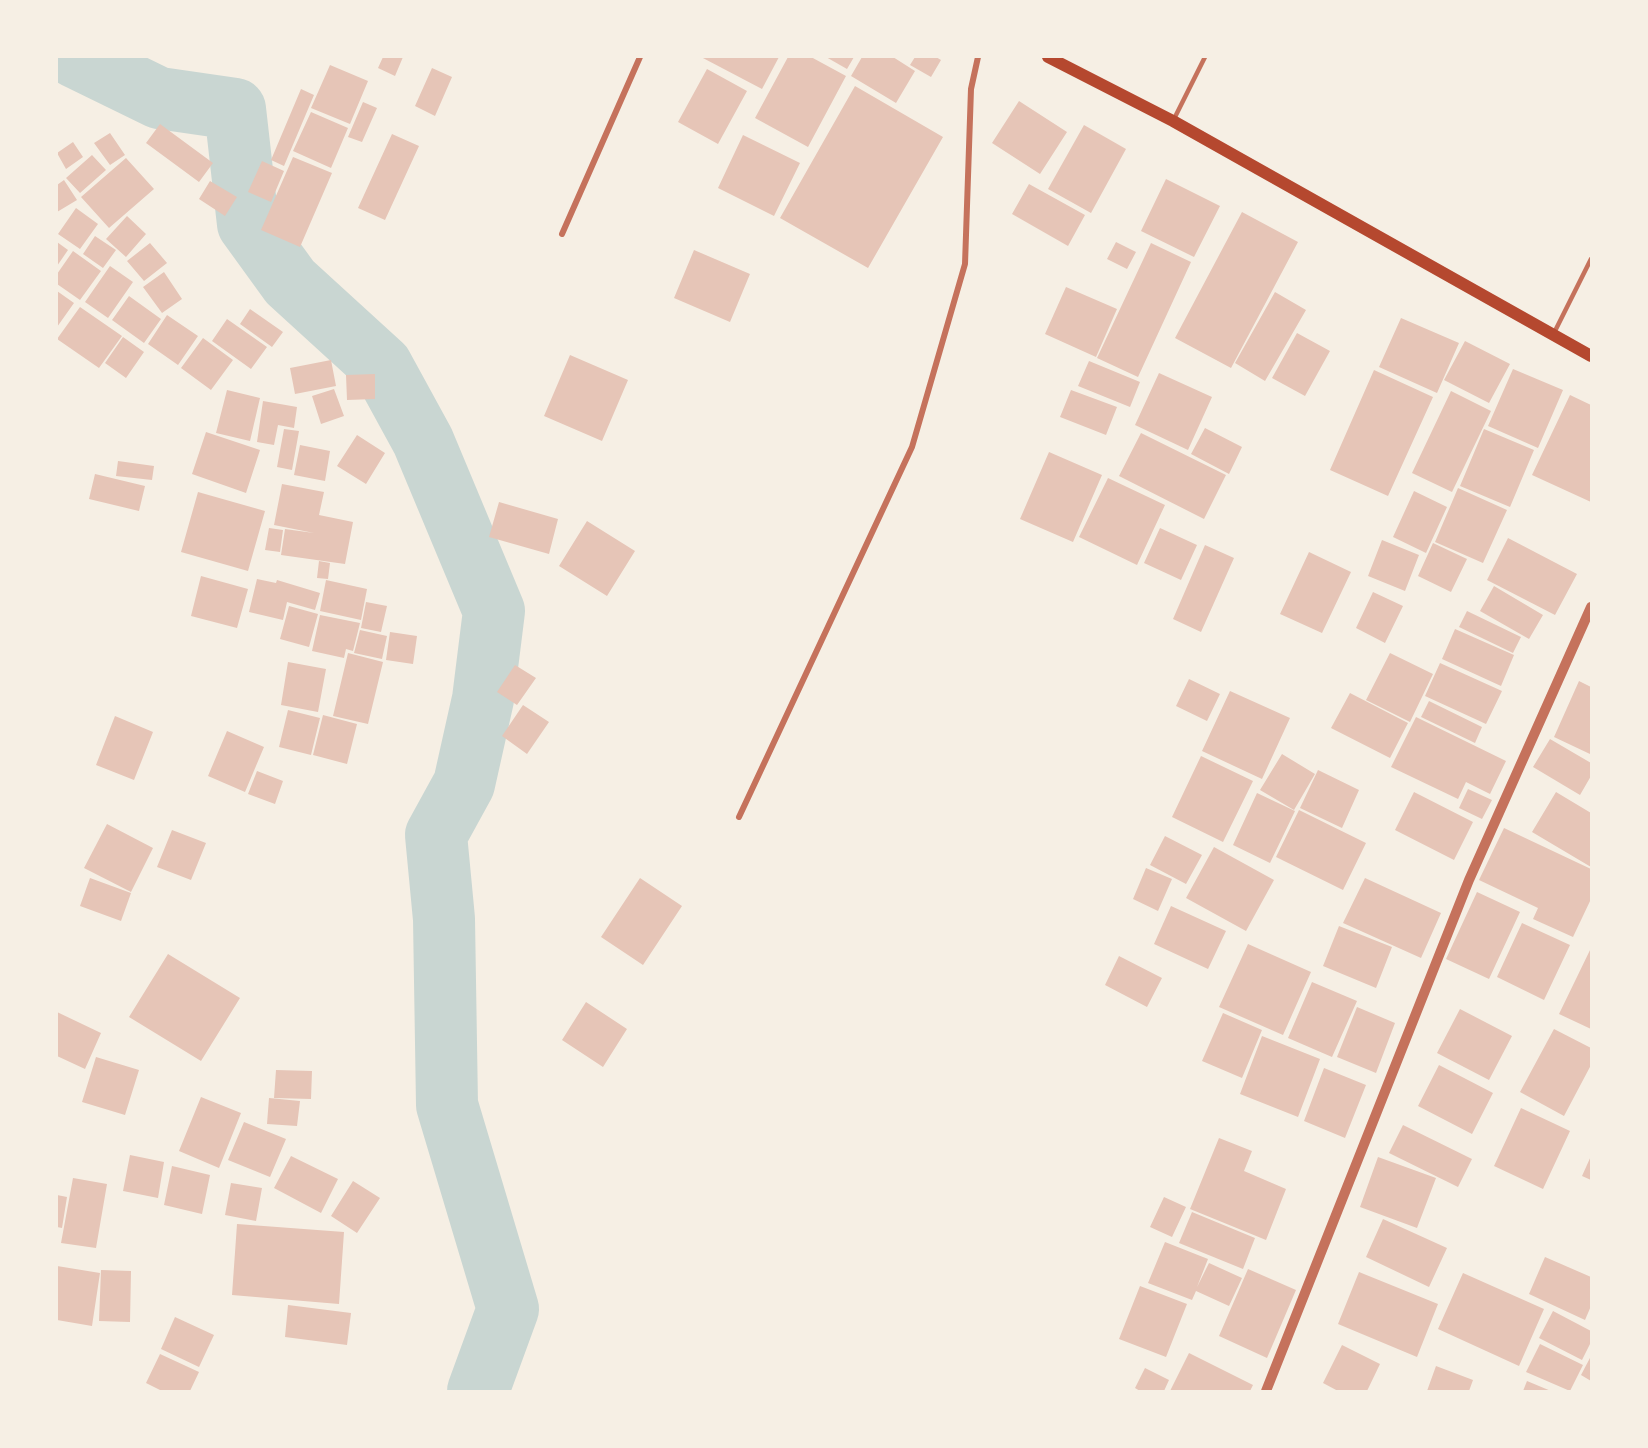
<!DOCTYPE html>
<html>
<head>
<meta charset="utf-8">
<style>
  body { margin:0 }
  #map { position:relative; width:1648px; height:1448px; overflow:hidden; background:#f6efe4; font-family:Poppins,sans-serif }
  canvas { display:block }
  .frame { position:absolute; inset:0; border:58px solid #f6efe4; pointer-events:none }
</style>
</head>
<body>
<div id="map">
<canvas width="1648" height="1448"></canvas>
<div class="frame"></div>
</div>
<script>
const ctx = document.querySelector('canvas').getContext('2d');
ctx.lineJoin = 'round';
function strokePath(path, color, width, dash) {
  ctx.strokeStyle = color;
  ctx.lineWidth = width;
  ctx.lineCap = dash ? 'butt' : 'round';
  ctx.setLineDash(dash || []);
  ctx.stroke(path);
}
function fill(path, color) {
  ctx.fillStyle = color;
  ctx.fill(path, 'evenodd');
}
strokePath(new Path2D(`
  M 75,57 L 159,98 L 235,109 L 248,224 L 290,282 L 382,366 L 423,441 L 494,611 L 483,699 L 464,784 L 436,835 L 444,919 L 447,1105 L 508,1309 L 478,1391`), '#c9d6d2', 62);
fill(new Path2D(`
  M 383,57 L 403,57 L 395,76 L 378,68 Z
  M 701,57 L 779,57 L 762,89 Z
  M 788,57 L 811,57 L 846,76 L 808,147 L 755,118 Z
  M 826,57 L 854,57 L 847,69 Z
  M 862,57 L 893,57 L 915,71 L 896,103 L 851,76 Z
  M 915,57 L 936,57 L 941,60 L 931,77 L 910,65 Z
  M 330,65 L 368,81 L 350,124 L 311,108 Z
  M 432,68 L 452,77 L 435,116 L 415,106 Z
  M 707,69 L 747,91 L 718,144 L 678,122 Z
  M 855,86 L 943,137 L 868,268 L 780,218 Z
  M 301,89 L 314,95 L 284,166 L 271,160 Z
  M 1019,101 L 1067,132 L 1040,174 L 992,143 Z
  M 363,102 L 377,108 L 362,142 L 348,137 Z
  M 311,112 L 348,128 L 331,168 L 293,151 Z
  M 160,124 L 213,163 L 199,182 L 146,143 Z
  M 1084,125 L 1126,149 L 1091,213 L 1048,189 Z
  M 110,133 L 125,155 L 110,165 L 94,143 Z
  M 392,134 L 419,146 L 385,220 L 358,208 Z
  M 743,135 L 800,163 L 774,216 L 718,188 Z
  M 73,142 L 83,157 L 66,169 L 57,153 Z
  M 92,155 L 106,170 L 80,193 L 66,178 Z
  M 293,157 L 332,173 L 300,247 L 261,230 Z
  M 126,158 L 154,189 L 109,228 L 81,197 Z
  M 262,161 L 284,171 L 271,202 L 248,192 Z
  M 1166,179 L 1220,206 L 1194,257 L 1141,231 Z
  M 64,180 L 77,200 L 57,212 L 57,185 Z
  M 210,181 L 237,197 L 225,216 L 199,199 Z
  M 1029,184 L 1085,215 L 1068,246 L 1012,214 Z
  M 76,208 L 98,224 L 80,249 L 58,234 Z
  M 1242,212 L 1298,242 L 1231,368 L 1175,338 Z
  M 127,216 L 146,234 L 126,257 L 106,239 Z
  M 95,236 L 116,250 L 103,268 L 83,254 Z
  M 57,242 L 68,250 L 57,266 Z
  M 1116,242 L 1136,252 L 1127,269 L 1107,259 Z
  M 150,243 L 167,263 L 144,281 L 127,261 Z
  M 1151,243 L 1191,262 L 1138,377 L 1097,358 Z
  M 694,250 L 750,274 L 730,322 L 674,298 Z
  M 73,251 L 101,271 L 80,300 L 57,284 L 57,274 Z
  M 110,266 L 133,282 L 108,318 L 85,302 Z
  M 164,272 L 182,299 L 162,313 L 143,287 Z
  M 1066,287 L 1117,309 L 1096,357 L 1045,334 Z
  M 57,291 L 74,303 L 57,327 Z
  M 1275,292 L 1306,310 L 1265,381 L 1235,363 Z
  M 129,296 L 161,319 L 144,343 L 112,320 Z
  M 80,307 L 122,336 L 99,368 L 57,339 Z
  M 250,309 L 283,332 L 272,347 L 240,324 Z
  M 167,315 L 198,336 L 178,365 L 148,344 Z
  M 1401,318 L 1459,343 L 1437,393 L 1379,367 Z
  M 227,319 L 267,347 L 251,369 L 212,341 Z
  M 1297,333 L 1330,351 L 1305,396 L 1272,378 Z
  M 123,337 L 144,352 L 126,378 L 105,363 Z
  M 203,338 L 233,360 L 211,390 L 181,368 Z
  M 1465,341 L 1510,364 L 1489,403 L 1444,380 Z
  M 570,355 L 628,380 L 602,441 L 544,416 Z
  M 331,360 L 336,386 L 295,394 L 290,368 Z
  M 1089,361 L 1140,382 L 1130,407 L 1078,386 Z
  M 1513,369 L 1563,390 L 1538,448 L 1488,426 Z
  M 1374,370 L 1433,397 L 1388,496 L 1330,470 Z
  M 1159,373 L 1212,397 L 1188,450 L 1135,425 Z
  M 375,374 L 375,399 L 347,400 L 346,375 Z
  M 334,389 L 344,416 L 321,424 L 312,396 Z
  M 227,390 L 260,398 L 250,441 L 216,433 Z
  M 1071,390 L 1117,407 L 1106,435 L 1060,417 Z
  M 1451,391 L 1491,411 L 1452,492 L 1412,473 Z
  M 1570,395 L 1591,405 L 1591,502 L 1532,475 Z
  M 263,401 L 297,407 L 294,428 L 278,425 L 274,445 L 257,442 Z
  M 1205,428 L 1242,447 L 1229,474 L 1191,454 Z
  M 284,429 L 299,431 L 292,470 L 277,467 Z
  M 1484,429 L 1534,450 L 1510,507 L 1460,486 Z
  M 206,432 L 260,450 L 246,493 L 192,474 Z
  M 1141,433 L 1226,475 L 1204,519 L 1119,476 Z
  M 357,435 L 385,453 L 366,484 L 337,466 Z
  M 300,445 L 330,451 L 325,481 L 294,475 Z
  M 1049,452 L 1102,475 L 1073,542 L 1020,519 Z
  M 118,461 L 154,466 L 152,480 L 116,476 Z
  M 95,474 L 145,486 L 139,511 L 89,499 Z
  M 1108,478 L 1165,505 L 1137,565 L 1079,537 Z
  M 282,484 L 324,492 L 319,515 L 353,522 L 345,564 L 281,555 L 285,529 L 314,533 L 274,525 Z
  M 1458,488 L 1507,510 L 1483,563 L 1435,542 Z
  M 1414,491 L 1447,507 L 1426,553 L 1393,537 Z
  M 198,492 L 265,511 L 248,571 L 181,552 Z
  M 499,502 L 558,519 L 549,554 L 489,537 Z
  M 587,521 L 635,551 L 607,596 L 559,566 Z
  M 269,528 L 283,530 L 280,552 L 265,550 Z
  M 1160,528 L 1197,545 L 1181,580 L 1144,563 Z
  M 1508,538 L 1577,574 L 1555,615 L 1487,580 Z
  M 1382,540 L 1419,555 L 1405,591 L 1368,576 Z
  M 1433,543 L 1467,559 L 1451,592 L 1418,576 Z
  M 1205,545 L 1234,558 L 1201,632 L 1173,619 Z
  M 1309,552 L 1351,572 L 1322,633 L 1280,614 Z
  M 319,561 L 330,563 L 328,579 L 317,578 Z
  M 201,576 L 248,589 L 237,628 L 191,616 Z
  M 257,579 L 276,583 L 277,580 L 320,593 L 315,610 L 287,602 L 283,620 L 249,612 Z
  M 326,580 L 367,589 L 361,620 L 320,611 Z
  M 1494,586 L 1543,615 L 1529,639 L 1480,611 Z
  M 1373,592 L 1403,606 L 1385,643 L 1356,628 Z
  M 366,602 L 387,606 L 381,632 L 361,628 Z
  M 289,606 L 318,614 L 309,647 L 280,639 Z
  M 1467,611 L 1521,637 L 1513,653 L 1459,627 Z
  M 320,615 L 360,623 L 353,651 L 346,649 L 344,658 L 312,651 Z
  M 1455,629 L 1514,655 L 1501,686 L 1442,659 Z
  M 360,630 L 387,636 L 382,659 L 354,653 Z
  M 390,632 L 417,636 L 413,664 L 386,660 Z
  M 348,653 L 383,662 L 368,724 L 333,716 Z
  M 1390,653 L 1433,674 L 1410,722 L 1366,700 Z
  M 288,662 L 326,669 L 318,712 L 281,705 Z
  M 1440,663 L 1502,691 L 1486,724 L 1425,696 Z
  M 515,665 L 536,678 L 517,705 L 497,692 Z
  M 1189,679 L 1220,694 L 1207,721 L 1176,706 Z
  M 1579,681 L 1591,687 L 1590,754 L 1554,737 Z
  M 1230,691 L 1290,718 L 1262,779 L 1202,751 Z
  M 1350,693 L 1408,723 L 1390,758 L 1331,728 Z
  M 1429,701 L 1482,727 L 1475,743 L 1421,717 Z
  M 523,705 L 549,722 L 527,754 L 502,736 Z
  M 288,710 L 320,718 L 311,755 L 279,747 Z
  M 323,715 L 357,724 L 347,764 L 313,755 Z
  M 115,716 L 153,732 L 134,780 L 96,765 Z
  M 1416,717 L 1506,761 L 1490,794 L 1466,782 L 1458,799 L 1391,767 Z
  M 227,731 L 264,747 L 245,792 L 208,776 Z
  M 1550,739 L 1591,763 L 1591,776 L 1580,795 L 1533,767 Z
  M 1282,754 L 1315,774 L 1294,810 L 1260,790 Z
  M 1201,756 L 1253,781 L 1223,842 L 1172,817 Z
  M 1318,770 L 1359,790 L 1342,828 L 1300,808 Z
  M 257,771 L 283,781 L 275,804 L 248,794 Z
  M 1468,789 L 1492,800 L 1482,819 L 1459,808 Z
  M 1414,792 L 1473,822 L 1454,860 L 1395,830 Z
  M 1556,792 L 1591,813 L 1591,867 L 1532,832 Z
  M 1257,793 L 1295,811 L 1270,863 L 1233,845 Z
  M 1299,810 L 1366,843 L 1343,890 L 1276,857 Z
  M 107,824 L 153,848 L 131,892 L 84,868 Z
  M 1504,828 L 1591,869 L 1591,899 L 1573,937 L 1533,919 L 1538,908 L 1479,880 Z
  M 172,830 L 206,843 L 191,880 L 157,867 Z
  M 1165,836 L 1202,855 L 1186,884 L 1150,865 Z
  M 1214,847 L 1274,880 L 1246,931 L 1186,898 Z
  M 1146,868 L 1172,879 L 1158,911 L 1133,899 Z
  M 90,878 L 131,893 L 121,921 L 80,906 Z
  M 640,878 L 682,906 L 643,965 L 601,937 Z
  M 1365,878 L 1441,913 L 1421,958 L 1343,923 Z
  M 1477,892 L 1520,912 L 1489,979 L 1446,959 Z
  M 1171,906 L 1226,931 L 1208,969 L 1154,944 Z
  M 1522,923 L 1570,945 L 1544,1000 L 1497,977 Z
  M 1339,926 L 1392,947 L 1376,988 L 1323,966 Z
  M 1248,944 L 1311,972 L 1283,1035 L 1219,1007 Z
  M 1591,948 L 1591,1029 L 1559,1014 Z
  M 168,954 L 240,998 L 201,1061 L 129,1017 Z
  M 1119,956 L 1162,978 L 1147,1007 L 1105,985 Z
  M 1312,982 L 1357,1001 L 1332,1057 L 1288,1038 Z
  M 586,1002 L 627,1029 L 603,1067 L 562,1040 Z
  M 1357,1007 L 1395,1023 L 1376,1073 L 1337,1057 Z
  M 1460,1009 L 1512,1036 L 1489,1080 L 1437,1053 Z
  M 57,1012 L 101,1033 L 85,1069 L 57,1056 Z
  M 1223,1013 L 1262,1030 L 1242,1078 L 1202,1061 Z
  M 1554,1029 L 1591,1048 L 1591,1065 L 1564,1116 L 1520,1092 Z
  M 1262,1036 L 1320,1059 L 1298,1117 L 1240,1094 Z
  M 96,1057 L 139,1070 L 125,1115 L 82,1102 Z
  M 1439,1065 L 1493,1093 L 1472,1134 L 1418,1106 Z
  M 1324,1068 L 1366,1085 L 1345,1138 L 1304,1121 Z
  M 276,1070 L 312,1071 L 311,1099 L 274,1098 Z
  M 201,1097 L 241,1113 L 219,1168 L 179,1151 Z
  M 269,1098 L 300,1101 L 297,1126 L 267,1124 Z
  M 1521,1108 L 1570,1131 L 1543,1189 L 1494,1166 Z
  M 244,1122 L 286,1139 L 270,1177 L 228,1160 Z
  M 1403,1125 L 1472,1159 L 1458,1187 L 1389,1153 Z
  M 1219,1138 L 1252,1151 L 1244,1171 L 1286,1189 L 1266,1240 L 1190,1209 Z
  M 130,1155 L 164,1162 L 158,1198 L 123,1191 Z
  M 291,1156 L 338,1179 L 321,1213 L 274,1188 Z
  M 1591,1156 L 1591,1180 L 1582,1176 Z
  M 1378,1157 L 1436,1178 L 1417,1228 L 1360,1207 Z
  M 172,1166 L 210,1175 L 202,1214 L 164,1205 Z
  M 73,1178 L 107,1184 L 96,1248 L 61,1243 Z
  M 353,1181 L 380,1198 L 357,1233 L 331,1216 Z
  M 231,1183 L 262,1188 L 256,1221 L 225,1215 Z
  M 57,1195 L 67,1197 L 62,1228 L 57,1227 Z
  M 1164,1197 L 1186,1207 L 1172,1237 L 1150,1227 Z
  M 1192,1212 L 1255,1238 L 1243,1269 L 1179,1243 Z
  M 1383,1219 L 1447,1248 L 1429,1287 L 1366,1257 Z
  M 237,1224 L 344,1232 L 339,1304 L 232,1295 Z
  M 1165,1242 L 1208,1259 L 1197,1287 L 1209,1263 L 1242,1278 L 1229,1306 L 1196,1291 L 1192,1300 L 1148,1283 Z
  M 1545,1257 L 1591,1277 L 1591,1306 L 1585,1320 L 1529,1294 Z
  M 57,1266 L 100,1273 L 92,1326 L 57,1320 Z
  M 1248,1269 L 1296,1290 L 1267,1358 L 1219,1336 Z
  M 101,1270 L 131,1271 L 130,1322 L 99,1321 Z
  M 1359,1272 L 1438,1304 L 1417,1357 L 1338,1324 Z
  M 1463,1273 L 1544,1309 L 1519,1366 L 1438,1329 Z
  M 1140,1286 L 1187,1304 L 1166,1357 L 1119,1339 Z
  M 288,1305 L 351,1313 L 347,1345 L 285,1337 Z
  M 1553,1311 L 1591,1331 L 1591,1342 L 1582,1360 L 1539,1338 Z
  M 175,1317 L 214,1335 L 199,1367 L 161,1349 Z
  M 1540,1344 L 1583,1365 L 1570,1391 L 1526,1372 Z
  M 1342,1345 L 1380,1364 L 1367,1391 L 1338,1391 L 1323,1383 Z
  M 1189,1353 L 1253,1385 L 1250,1391 L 1170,1391 Z
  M 160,1354 L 199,1372 L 190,1391 L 162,1391 L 146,1383 Z
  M 1591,1356 L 1591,1381 L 1581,1375 Z
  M 1436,1366 L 1473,1380 L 1469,1391 L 1427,1391 Z
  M 1145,1368 L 1169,1380 L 1164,1391 L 1140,1391 L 1135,1388 Z
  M 1527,1381 L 1551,1391 L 1523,1391 Z`), '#e6c5b7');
strokePath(new Path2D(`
  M 1173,121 L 1205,57
  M 1554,333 L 1591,259`), '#c5725c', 4.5);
strokePath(new Path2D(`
  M 562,234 L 640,57
  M 739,817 L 912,447 L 965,264 L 971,89 L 978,57`), '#c5725c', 6);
strokePath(new Path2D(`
  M 1266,1391 L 1469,880 L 1591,607`), '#c5725c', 10);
strokePath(new Path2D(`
  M 1048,57 L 1173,121 L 1591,356`), '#b5482f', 12);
</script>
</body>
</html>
